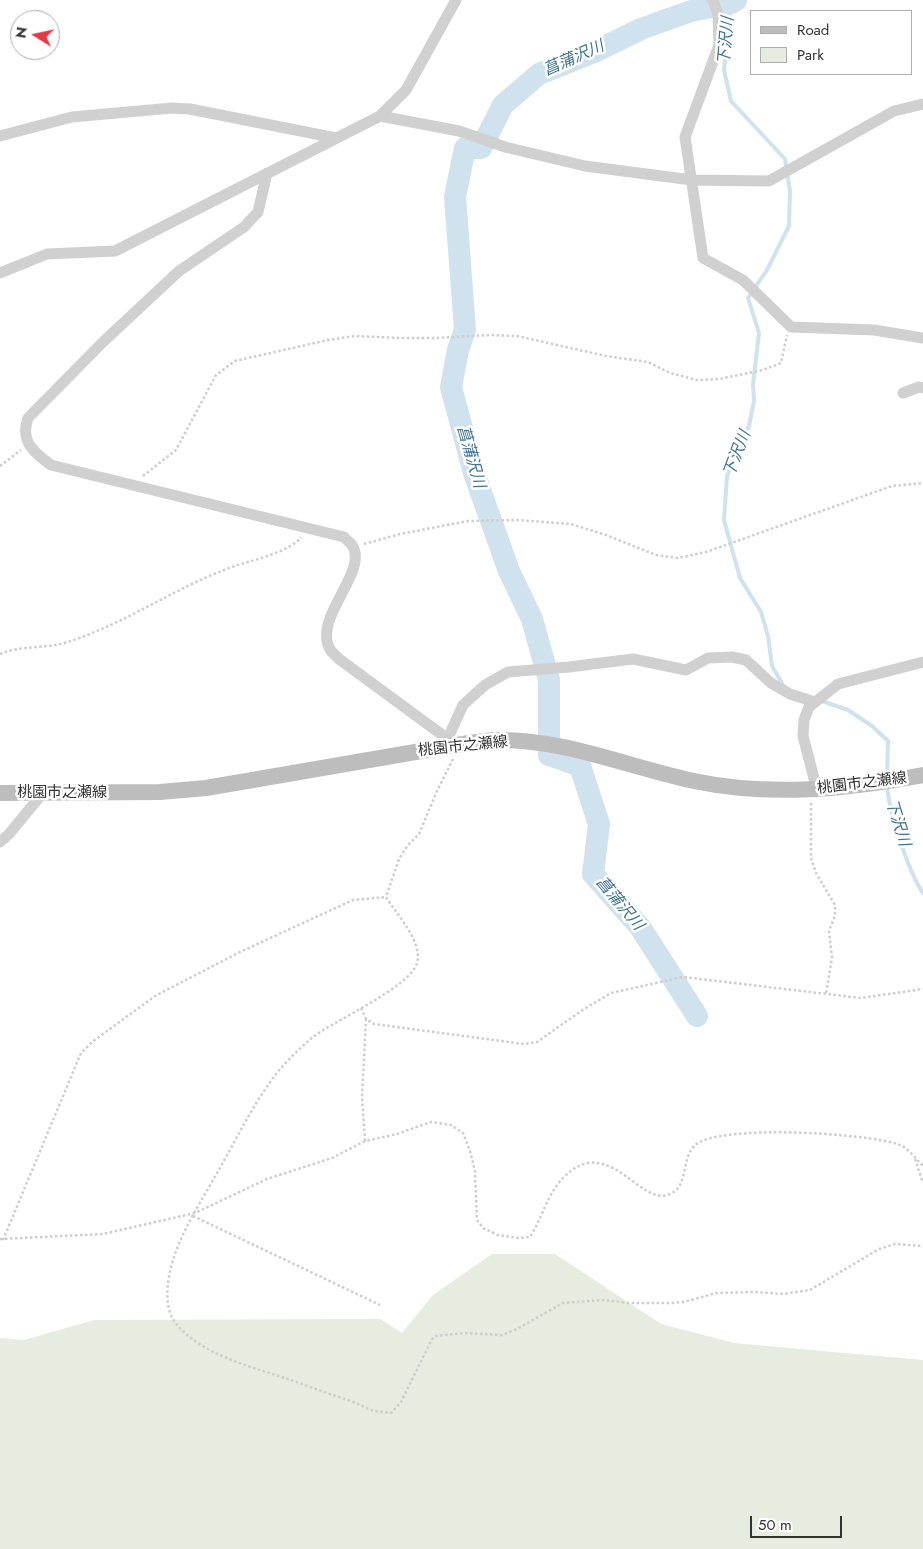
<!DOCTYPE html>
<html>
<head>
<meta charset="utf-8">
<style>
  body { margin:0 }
  #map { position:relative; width:923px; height:1549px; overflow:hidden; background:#fff; font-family:Jost,sans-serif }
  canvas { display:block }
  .legend { position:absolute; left:750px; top:10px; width:162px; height:65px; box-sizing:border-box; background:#fff; border:1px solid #adadad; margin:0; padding:6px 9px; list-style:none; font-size:15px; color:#333 }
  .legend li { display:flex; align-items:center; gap:10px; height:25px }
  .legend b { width:25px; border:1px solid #adadad }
  .north { position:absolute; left:10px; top:10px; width:50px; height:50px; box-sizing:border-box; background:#fff; border:1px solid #adadad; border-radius:50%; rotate:280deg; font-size:14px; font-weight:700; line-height:20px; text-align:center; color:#333 }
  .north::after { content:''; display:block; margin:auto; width:18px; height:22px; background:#e63946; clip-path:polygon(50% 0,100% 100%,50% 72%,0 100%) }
  .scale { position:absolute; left:750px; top:1516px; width:92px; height:22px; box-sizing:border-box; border:2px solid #333; border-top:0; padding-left:6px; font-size:15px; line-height:18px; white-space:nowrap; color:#333; -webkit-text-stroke:4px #fff; paint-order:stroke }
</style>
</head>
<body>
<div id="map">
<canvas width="923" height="1549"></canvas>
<ul class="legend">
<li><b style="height:6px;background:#bdbdbd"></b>Road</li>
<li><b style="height:14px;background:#e6ecdf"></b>Park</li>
</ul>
<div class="north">N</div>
<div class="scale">50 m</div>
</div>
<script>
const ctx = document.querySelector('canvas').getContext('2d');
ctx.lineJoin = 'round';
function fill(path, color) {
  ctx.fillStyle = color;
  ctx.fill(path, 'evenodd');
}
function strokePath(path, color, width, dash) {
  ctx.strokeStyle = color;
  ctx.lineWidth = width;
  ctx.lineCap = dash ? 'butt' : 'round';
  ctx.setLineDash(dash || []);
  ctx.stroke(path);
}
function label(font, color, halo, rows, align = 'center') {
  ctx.font = font + ' Jost,"Noto Sans JP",sans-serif';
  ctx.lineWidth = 5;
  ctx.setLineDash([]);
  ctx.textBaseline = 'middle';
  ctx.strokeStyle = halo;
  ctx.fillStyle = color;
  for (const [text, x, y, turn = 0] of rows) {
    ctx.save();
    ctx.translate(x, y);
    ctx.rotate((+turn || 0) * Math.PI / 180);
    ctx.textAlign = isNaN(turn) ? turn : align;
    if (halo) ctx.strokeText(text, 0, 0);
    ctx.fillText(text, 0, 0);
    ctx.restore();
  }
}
fill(new Path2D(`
  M 492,1254 L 555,1254 L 661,1324 L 734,1343 L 923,1360 L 923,1549 L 0,1549 L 0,1338 L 24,1340 L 94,1320 L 380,1319 L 402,1333 L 433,1295 Z`), '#e6ecdf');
strokePath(new Path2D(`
  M 731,3 L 724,70 L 731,101 L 785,159 L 790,191 L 789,226 L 767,270 L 748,298 L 759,333 L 753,384 L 754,401 L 749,426 L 727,476 L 724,520 L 740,578 L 761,612 L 768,636 L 772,666 L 783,685
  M 822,701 L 848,710 L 872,726 L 888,741 L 887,778
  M 887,785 C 889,812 908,871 923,893`), '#cfe2ee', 4);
strokePath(new Path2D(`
  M 697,1016 L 640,927 L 593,874 L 599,824 L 580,766 L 549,755 L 549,680 L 532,619 L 509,571 L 474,473 L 451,387 L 458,350 L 465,330 L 455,197 L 465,148 L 481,148 L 503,105 L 539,74 L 594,52 L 641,29 L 691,11 L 731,3 L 736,0`), '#cfe2ee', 22);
strokePath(new Path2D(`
  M 0,466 L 21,450
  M 143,476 L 176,450 L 216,375 L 235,361 L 328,340 L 355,336 L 400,338 L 436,338 L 489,335 L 517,336 L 606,356 L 648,362 L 670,373 L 697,380 L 719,379 L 763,370 L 781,363 L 787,335
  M 364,544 L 400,534 L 468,521 L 517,520 L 571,524 L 606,535 L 656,555 L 678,558 L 706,552 L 892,486 L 923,483
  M 0,654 C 21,645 46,649 68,642 C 127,623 177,586 235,566 C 253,560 290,552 301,537
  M 453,759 L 437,791 L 419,834 L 408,845 L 399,859 L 386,897 C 397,915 423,942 417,963 C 409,988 335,1020 313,1037 C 299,1049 284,1063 273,1078 C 253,1105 238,1136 221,1166 C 204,1197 180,1232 171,1267 C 167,1284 164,1307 175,1322 C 198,1354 252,1367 288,1379 C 310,1387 333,1395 356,1403 L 373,1411 L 391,1413 L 401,1402 L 432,1339 L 436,1336 L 464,1333 L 502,1335 L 517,1329 L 563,1303 L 603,1300 L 629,1303 L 671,1303 L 684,1302 L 716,1293 L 755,1292 L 783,1294 L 810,1290 L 879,1249 L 895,1244 L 923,1246
  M 811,803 L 811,858 L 816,873 L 835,905 L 835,916 L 829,931 L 832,958 L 826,994
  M 361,1008 L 366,1019 L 374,1024 L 524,1044 L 537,1042 L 584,1009 L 611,993 L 683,977 L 861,998 L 923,989
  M 365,1141 L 362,1098 L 366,1019
  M 915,1159 L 923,1183
  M 193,1216 L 380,1305
  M 0,1239 L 103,1234 L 195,1213 L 267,1179 L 332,1158 L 365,1141 L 397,1134 L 431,1122 L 451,1125 L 463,1133 L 470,1151 L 475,1171 L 477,1220 L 483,1228 L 498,1235 L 519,1238 L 530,1237 C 542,1218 547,1195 563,1178 C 608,1131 640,1208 670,1194 C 689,1186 681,1158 695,1145 C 719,1124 865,1133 897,1144 C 908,1147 915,1158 923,1166
  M 3,1240 L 81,1053 L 92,1042 L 155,996 L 240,952 L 353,900 L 386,897`), '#cdcdcd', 2.5, [2.5, 2.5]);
strokePath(new Path2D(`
  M 713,0 L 718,14 L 719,45 L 685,137 L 703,258 L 743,280 L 791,327 L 874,330 L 923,338
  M 380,116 L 459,131 L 505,147 L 585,166 L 692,180 L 769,181 L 894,111 L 923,104
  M 0,136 L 72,117 L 172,108 L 190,109 L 336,138
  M 267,173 L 258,212 L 244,227 L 179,271 L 103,342 L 28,418 C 20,441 33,452 51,465 L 344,537 C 346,540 350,542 352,545 C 370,572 310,619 331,651 C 334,654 337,657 339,659 L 456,745
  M 0,273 L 47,254 L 115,251 L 380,116 L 406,90 L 456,0
  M 903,393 L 919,387 L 923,388
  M 448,738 L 463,705 L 485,685 L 508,672 L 569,667 L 633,659 L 686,670 L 708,658 L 732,657 L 746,660 L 771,683 L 790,694 L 815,702
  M 817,790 L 803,736 L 804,720 L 809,707 L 838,684 L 923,662
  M 0,842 L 9,834 L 42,794`), '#d0d0d0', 11);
strokePath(new Path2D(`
  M 0,793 L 160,792 L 206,788 L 456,745 C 469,743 482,741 494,740 C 562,738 628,767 694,781 C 770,797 847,789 923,775`), '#bdbdbd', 16);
label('15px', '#333', '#fff', [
  ["桃園市之瀬線",463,747,-6],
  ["桃園市之瀬線",862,784,-7],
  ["桃園市之瀬線",62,793]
]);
label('italic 16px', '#3f7597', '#fff', [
  ["下沢川",727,41,-85],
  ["菖蒲沢川",574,59,-24],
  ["下沢川",738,454,-69],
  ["菖蒲沢川",470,457,74],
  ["下沢川",897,823,73],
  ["菖蒲沢川",619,904,50]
]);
</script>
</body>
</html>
